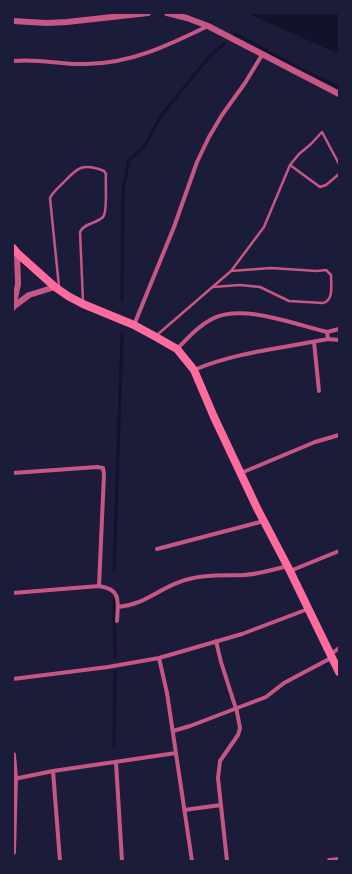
<!DOCTYPE html>
<html>
<head>
<meta charset="utf-8">
<style>
  body { margin:0 }
  #map { position:relative; width:352px; height:874px; overflow:hidden; background:#1b1b3a; font-family:"Roboto Serif",serif }
  canvas { display:block }
  .frame { position:absolute; inset:0; border:14px solid #1b1b3a; pointer-events:none }
</style>
</head>
<body>
<div id="map">
<canvas width="352" height="874"></canvas>
<div class="frame"></div>
</div>
<script>
const ctx = document.querySelector('canvas').getContext('2d');
ctx.lineJoin = 'round';
function fill(path, color) {
  ctx.fillStyle = color;
  ctx.fill(path, 'evenodd');
}
function strokePath(path, color, width, dash) {
  ctx.strokeStyle = color;
  ctx.lineWidth = width;
  ctx.lineCap = dash ? 'butt' : 'round';
  ctx.setLineDash(dash || []);
  ctx.stroke(path);
}
fill(new Path2D(`
  M 248,13 L 339,13 L 339,54 L 247,13 Z`), '#12122b');
strokePath(new Path2D(`
  M 234,36 L 236,34 L 298,68 L 339,87
  M 122,300 L 123,190 L 129,160 L 144,147 L 161,116 L 208,58 L 224,44
  M 114,571 L 122,334
  M 114,599 L 115,658
  M 114,747 L 115,672`), '#12122b', 3);
strokePath(new Path2D(`
  M 290,165 L 320,187 L 326,185 L 339,174
  M 59,287 L 50,198 C 53,192 58,188 63,183 C 77,168 83,162 104,171 L 106,174 C 105,182 108,212 103,217 C 96,224 84,223 80,232 L 83,301
  M 213,287 L 240,285 L 260,287 L 289,301 L 323,303 C 334,301 331,284 331,275 L 326,270 L 317,271 L 271,268 L 231,271
  M 157,335 L 231,271 L 264,227 L 290,165 L 299,154 L 311,144 L 322,132 L 339,164`), '#c65784', 2.5);
strokePath(new Path2D(`
  M 13,61 C 38,58 61,65 86,64 C 130,64 169,45 208,26
  M 134,325 L 174,227 L 197,162 L 209,137 L 222,115 L 245,83 L 262,55
  M 327,332 L 339,329
  M 314,342 L 319,391
  M 177,349 C 188,338 198,326 212,319 C 243,303 296,325 327,332 L 328,339
  M 194,370 C 236,352 283,348 328,339 L 339,340
  M 13,473 L 97,467 L 103,468 L 104,474 L 99,586
  M 241,473 L 315,442 L 339,435
  M 157,549 L 264,521
  M 290,571 L 339,551
  M 13,593 L 99,586 C 122,589 118,603 117,621
  M 118,607 C 146,605 162,585 189,579 C 207,574 226,576 244,575 C 259,574 273,570 287,566
  M 216,641 L 221,662 L 237,712 L 240,728 L 238,735 L 220,761 L 218,778 L 227,861
  M 330,655 L 339,648
  M 159,658 L 167,693 L 192,861
  M 13,679 L 108,667 L 159,658 L 242,634 L 308,609
  M 173,731 L 190,726 L 266,697 L 284,683 L 331,658
  M 116,762 L 122,861
  M 53,771 L 60,861
  M 14,779 L 53,771 L 176,753
  M 184,810 L 221,805
  M 329,860 L 339,859`), '#c65784', 4);
strokePath(new Path2D(`
  M 167,13 L 187,18 L 208,26 L 339,94
  M 13,21 L 46,23 L 67,22 L 148,13
  M 13,307 L 29,295 L 55,287
  M 13,308 L 18,284 L 17,253
  M 13,755 L 15,778 L 13,852`), '#c65784', 6);
strokePath(new Path2D(`
  M 13,248 L 17,253 L 55,287 L 68,296 L 83,304 L 134,325 L 156,337 L 177,349 L 194,370 L 214,417 L 257,508 L 290,571 L 339,672`), '#ff6b9d', 8);
</script>
</body>
</html>
